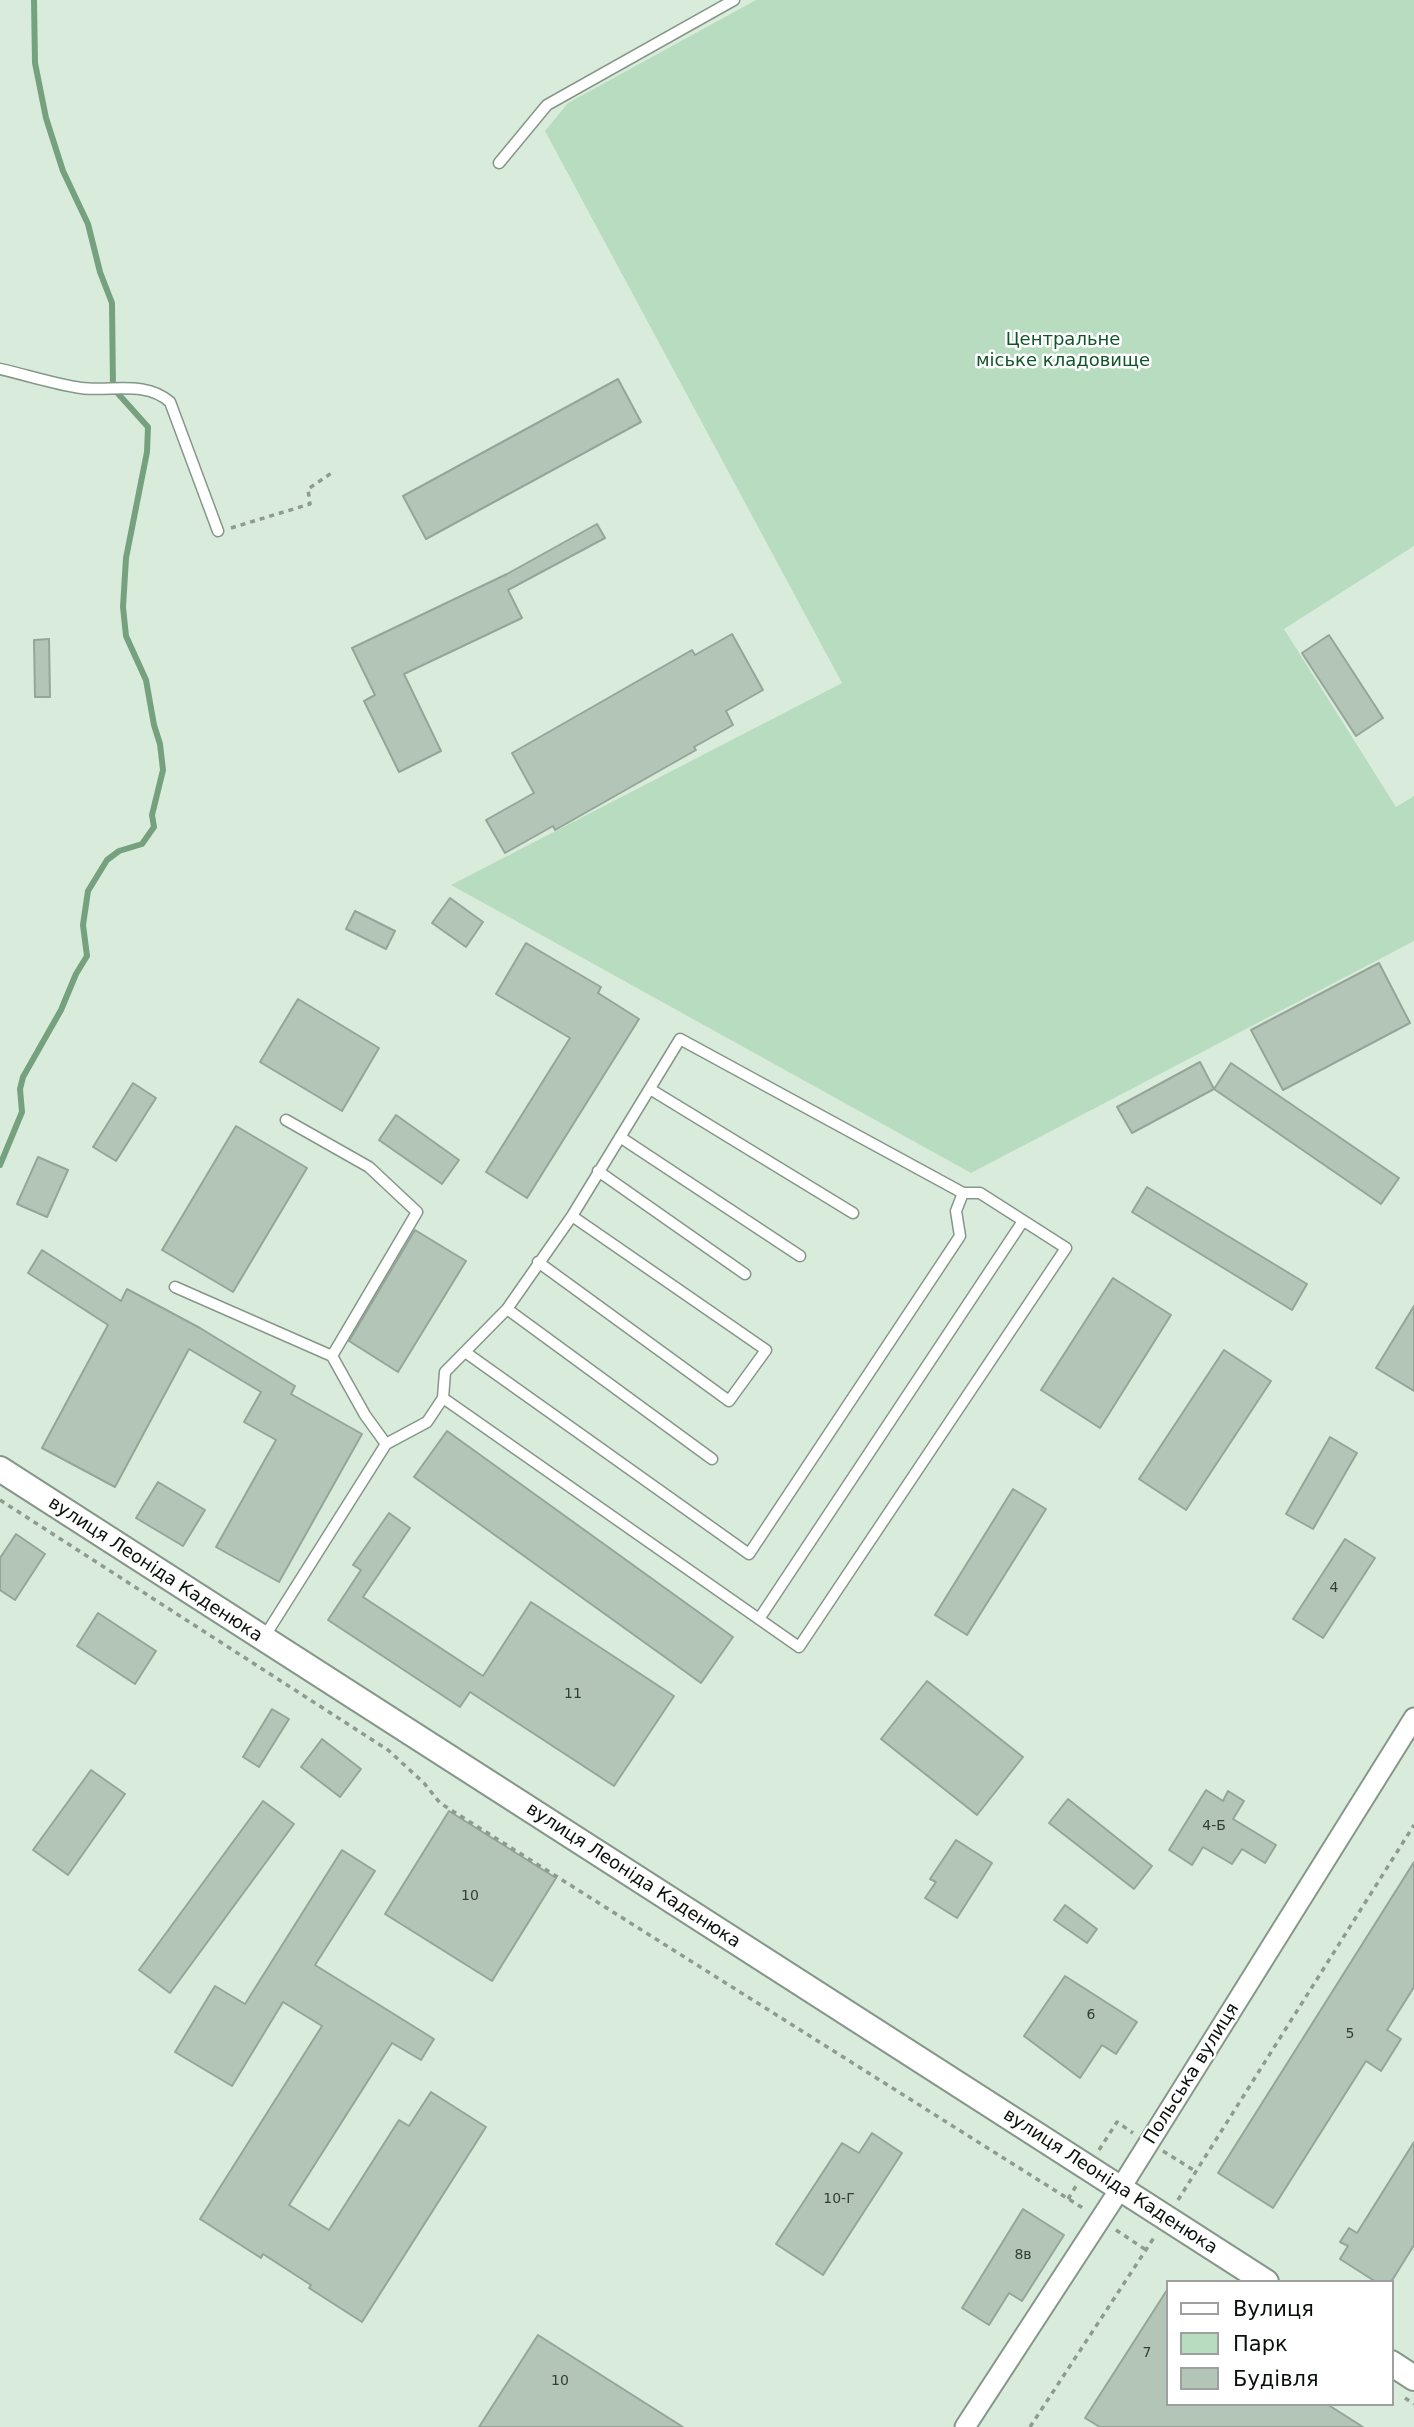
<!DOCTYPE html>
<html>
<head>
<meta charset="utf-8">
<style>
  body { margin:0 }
  #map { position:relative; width:1414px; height:2427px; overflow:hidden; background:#d9ecdc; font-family:"DejaVu Sans",sans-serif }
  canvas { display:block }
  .legend { position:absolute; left:1166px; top:2280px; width:228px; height:126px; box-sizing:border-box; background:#fff; border:2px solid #9da09e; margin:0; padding:9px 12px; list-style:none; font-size:21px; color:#0a110c }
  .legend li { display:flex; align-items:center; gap:14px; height:35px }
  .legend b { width:35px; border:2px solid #9da09e }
</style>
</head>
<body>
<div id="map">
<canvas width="1414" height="2427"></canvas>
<ul class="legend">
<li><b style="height:9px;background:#fff"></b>Вулиця</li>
<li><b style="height:19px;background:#b8dcbf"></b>Парк</li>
<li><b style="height:19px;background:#b3c5b6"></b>Будівля</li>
</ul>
</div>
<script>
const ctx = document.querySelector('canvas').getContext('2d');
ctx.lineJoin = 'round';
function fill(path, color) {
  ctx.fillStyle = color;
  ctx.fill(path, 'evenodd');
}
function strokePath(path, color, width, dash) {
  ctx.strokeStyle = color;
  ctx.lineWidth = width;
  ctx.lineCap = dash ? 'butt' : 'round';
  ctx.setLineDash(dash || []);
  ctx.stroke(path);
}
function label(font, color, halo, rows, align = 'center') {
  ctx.font = font + ' "DejaVu Sans",sans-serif';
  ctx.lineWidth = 5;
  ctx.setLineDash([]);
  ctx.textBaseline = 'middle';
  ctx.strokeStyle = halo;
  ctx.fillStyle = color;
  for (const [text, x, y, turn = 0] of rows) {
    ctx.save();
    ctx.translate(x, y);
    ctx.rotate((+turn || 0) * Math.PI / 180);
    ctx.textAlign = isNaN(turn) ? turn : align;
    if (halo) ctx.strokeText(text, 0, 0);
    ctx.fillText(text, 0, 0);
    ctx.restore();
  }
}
fill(new Path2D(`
  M 756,0 L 1414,0 L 1414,546 L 1284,629 L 1396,807 L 1414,796 L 1414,941 L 971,1173 L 451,885 L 842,683 L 545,131 L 568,103 Z`), '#b8dcbf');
strokePath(new Path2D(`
  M 0,1165 L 22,1112 L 20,1089 L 23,1077 L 61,1010 L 76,974 L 87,956 L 83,925 L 88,891 L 107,860 L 119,851 L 142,844 L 154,827 L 152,815 L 163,770 L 160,744 L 154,725 L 146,680 L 126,636 L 123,607 L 126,558 L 147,452 L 148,427 L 113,388 L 112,303 L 100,272 L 88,224 L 63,171 L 46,118 L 35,63 L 34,0`), '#76a17f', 6);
const building = new Path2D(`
  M 618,379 L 641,422 L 426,539 L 403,496 Z
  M 597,524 L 605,538 L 508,590 L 522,618 L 404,674 L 441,751 L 399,772 L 364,701 L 375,695 L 352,648 L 507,574 Z
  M 732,634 L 763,690 L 726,711 L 733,725 L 694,747 L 696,750 L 555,830 L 553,826 L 505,853 L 486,820 L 534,793 L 512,753 L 692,650 L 695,655 Z
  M 1329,635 L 1383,718 L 1356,736 L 1302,653 Z
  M 49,639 L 50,697 L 35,697 L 34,640 Z
  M 450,898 L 483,922 L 466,947 L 432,923 Z
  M 355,911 L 395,931 L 386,949 L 346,929 Z
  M 526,943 L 601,987 L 598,993 L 639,1019 L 527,1198 L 486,1172 L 570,1038 L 496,994 Z
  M 1379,963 L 1410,1023 L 1283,1090 L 1251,1030 Z
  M 298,999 L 379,1048 L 342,1111 L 260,1062 Z
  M 1200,1062 L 1214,1089 L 1132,1133 L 1117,1107 Z
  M 1231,1063 L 1399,1178 L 1381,1204 L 1214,1089 Z
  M 133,1083 L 156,1098 L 116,1161 L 93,1147 Z
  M 396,1115 L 459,1160 L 442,1184 L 379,1140 Z
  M 236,1126 L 307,1168 L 233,1292 L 162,1250 Z
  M 38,1157 L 68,1170 L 47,1217 L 17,1204 Z
  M 1147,1187 L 1307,1284 L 1292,1310 L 1132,1212 Z
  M 415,1230 L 466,1261 L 398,1372 L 349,1341 Z
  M 42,1250 L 121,1301 L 127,1289 L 200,1328 L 295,1386 L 291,1394 L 362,1434 L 279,1582 L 216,1547 L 276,1440 L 244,1422 L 261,1392 L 189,1349 L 115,1487 L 42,1448 L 108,1325 L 28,1273 Z
  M 1113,1278 L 1171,1315 L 1100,1428 L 1041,1390 Z
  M 1414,1306 L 1414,1391 L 1376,1368 Z
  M 1224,1350 L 1271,1381 L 1186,1510 L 1139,1479 Z
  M 447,1431 L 733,1637 L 701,1683 L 414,1477 Z
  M 1330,1437 L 1357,1453 L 1313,1529 L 1286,1514 Z
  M 158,1482 L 205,1510 L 183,1546 L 136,1518 Z
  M 1013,1489 L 1046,1509 L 967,1635 L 935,1615 Z
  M 389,1513 L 410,1528 L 363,1597 L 483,1676 L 531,1602 L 674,1696 L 614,1786 L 470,1692 L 460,1707 L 328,1620 L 361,1570 L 353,1565 Z
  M 16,1534 L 45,1554 L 15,1600 L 0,1590 L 0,1558 Z
  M 1345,1539 L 1375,1558 L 1323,1638 L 1293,1619 Z
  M 98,1613 L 156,1651 L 135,1684 L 77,1646 Z
  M 927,1681 L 1023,1757 L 977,1815 L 881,1739 Z
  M 272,1709 L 289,1719 L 259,1767 L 243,1757 Z
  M 322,1739 L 361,1769 L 340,1797 L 301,1767 Z
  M 91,1770 L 125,1794 L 68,1875 L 33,1850 Z
  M 1206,1790 L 1223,1801 L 1228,1791 L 1244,1801 L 1233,1819 L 1276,1845 L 1265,1863 L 1242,1849 L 1232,1864 L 1203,1847 L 1192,1865 L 1169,1850 Z
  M 1068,1799 L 1152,1866 L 1134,1889 L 1049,1823 Z
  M 263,1801 L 294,1824 L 170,1993 L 139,1970 Z
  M 449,1811 L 556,1878 L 492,1981 L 385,1914 Z
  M 956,1840 L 992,1863 L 957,1918 L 925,1898 L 936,1882 L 930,1879 Z
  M 342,1850 L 375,1871 L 315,1965 L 434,2039 L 421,2060 L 392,2043 L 289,2205 L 329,2230 L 399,2120 L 409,2126 L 431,2092 L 486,2127 L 362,2322 L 309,2288 L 311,2285 L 263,2254 L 261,2258 L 200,2219 L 322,2026 L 283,2002 L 232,2086 L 175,2052 L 215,1986 L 245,2004 Z
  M 1414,1862 L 1414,1987 L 1387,2030 L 1401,2039 L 1381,2071 L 1366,2061 L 1273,2208 L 1218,2173 Z
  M 1065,1905 L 1097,1929 L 1087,1943 L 1054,1920 Z
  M 1065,1976 L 1137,2022 L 1116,2054 L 1102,2045 L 1080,2078 L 1024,2036 Z
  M 872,2133 L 902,2153 L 823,2275 L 776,2244 L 842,2143 L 859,2153 Z
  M 1414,2142 L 1414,2245 L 1391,2282 L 1376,2282 L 1340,2259 L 1348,2246 L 1340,2242 L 1349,2228 L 1357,2233 Z
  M 1023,2209 L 1064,2235 L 1022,2301 L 1009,2293 L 989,2325 L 962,2308 Z
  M 1167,2290 L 1167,2404 L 1327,2404 L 1363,2427 L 1100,2427 L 1085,2418 Z
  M 538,2335 L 683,2427 L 479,2427 Z`);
fill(building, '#b3c5b6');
strokePath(building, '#95a698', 2);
const service = new Path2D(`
  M 499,163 L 547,105 L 734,0
  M 0,369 C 27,375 54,384 81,388 C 111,392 145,380 170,402 L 218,531
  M 650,1089 L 853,1213
  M 286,1120 L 369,1167 L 417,1212 L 332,1356
  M 620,1137 L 800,1256
  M 598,1171 L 745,1274
  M 538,1262 L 729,1401 L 766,1350 L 572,1216
  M 175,1287 L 332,1356 L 365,1415 L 386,1444
  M 507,1309 L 712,1459
  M 465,1352 L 749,1554 L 960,1236 L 956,1211 L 963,1193
  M 759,1619 L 1023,1221
  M 263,1639 L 386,1444 L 427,1422 L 443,1398 L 445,1372 L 507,1309 L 572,1216 L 680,1039 L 963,1193 L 980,1193 L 1066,1248 L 799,1647 L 443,1398`);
const minor = new Path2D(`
  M 965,2427 L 1120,2189 L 1414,1718`);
const tertiary = new Path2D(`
  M 0,1469 L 1266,2282
  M 1391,2363 L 1414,2378`);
strokePath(service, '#859789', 13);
strokePath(minor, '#859789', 23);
strokePath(tertiary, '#859789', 28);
strokePath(new Path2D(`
  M 231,528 L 310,504 L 308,489 L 333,472
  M 0,1500 L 388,1750 L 424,1783 L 440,1803 L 1086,2210
  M 1099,2150 L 1117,2122 L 1133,2133
  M 1163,2151 L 1195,2171
  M 1068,2199 L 1076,2186
  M 1178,2200 L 1414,1825
  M 1116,2230 L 1146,2250
  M 1405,2398 L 1414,2404
  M 1030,2427 L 1155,2236`), '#8e9c90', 3.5, [5, 5]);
strokePath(service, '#fff', 10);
strokePath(minor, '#fff', 19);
strokePath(tertiary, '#fff', 24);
label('14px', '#343e36', null, [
  ["4",1334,1588],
  ["11",573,1694],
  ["4-Б",1214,1826],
  ["10",470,1896],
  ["6",1091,2015],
  ["5",1350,2034],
  ["10-Г",839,2199],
  ["8в",1023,2255],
  ["7",1147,2353],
  ["10",560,2381]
]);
label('18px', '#0f5529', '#fff', [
  ["Центральне",1063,340],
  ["міське кладовище",1063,361]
]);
label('18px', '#0a110c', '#fff', [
  ["вулиця Леоніда Каденюка",155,1570,33],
  ["вулиця Леоніда Каденюка",633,1876,33],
  ["Польська вулиця",1192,2074,-58],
  ["вулиця Леоніда Каденюка",1110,2182,33]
]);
</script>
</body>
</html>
